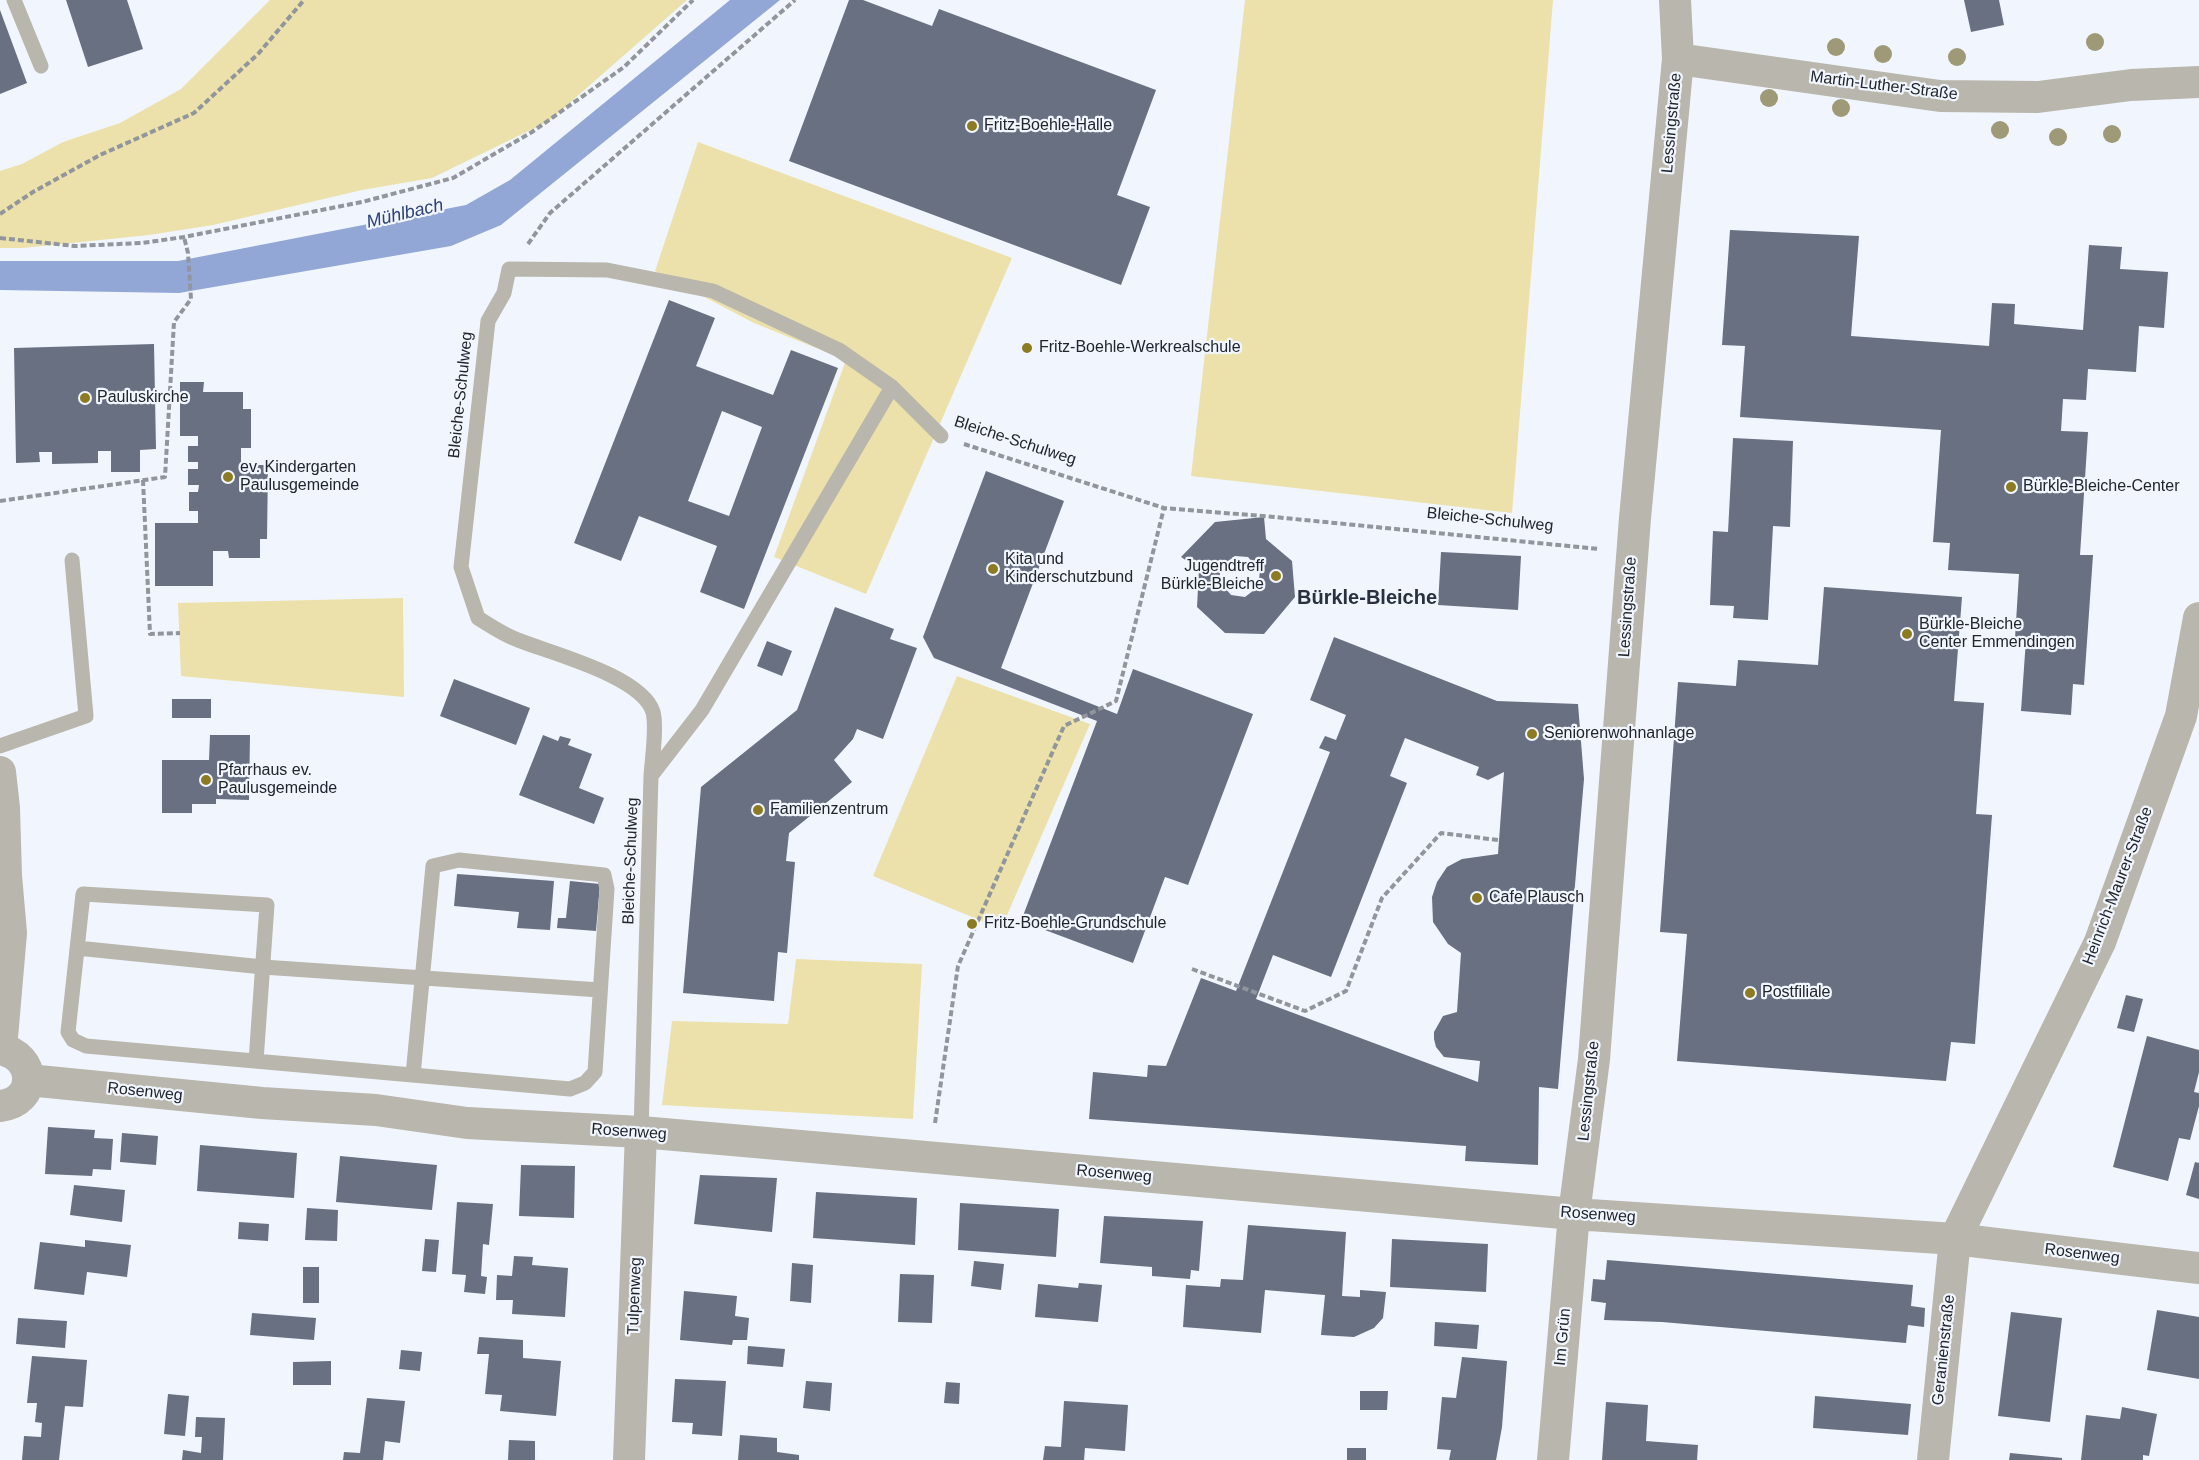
<!DOCTYPE html>
<html>
<head>
<meta charset="utf-8">
<style>
  body { margin:0 }
  canvas { display:block; background:#f1f5fd }
</style>
</head>
<body>
<canvas width="2199" height="1460"></canvas>
<script>
const ctx = document.querySelector('canvas').getContext('2d');
ctx.lineJoin = 'round';
function fill(path, color) {
  ctx.fillStyle = color;
  ctx.fill(path, 'evenodd');
}
function strokePath(path, color, width, dash) {
  ctx.strokeStyle = color;
  ctx.lineWidth = width;
  ctx.lineCap = dash ? 'butt' : 'round';
  ctx.setLineDash(dash || []);
  ctx.stroke(path);
}
function label(font, color, halo, rows, align = 'center') {
  ctx.font = font + ' Helvetica,sans-serif';
  ctx.lineWidth = 4.5;
  ctx.setLineDash([]);
  ctx.textBaseline = 'middle';
  ctx.strokeStyle = halo;
  ctx.fillStyle = color;
  for (const [text, x, y, turn = 0] of rows) {
    ctx.save();
    ctx.translate(x, y);
    ctx.rotate((+turn || 0) * Math.PI / 180);
    ctx.textAlign = isNaN(turn) ? turn : align;
    if (halo) ctx.strokeText(text, 0, 0);
    ctx.fillText(text, 0, 0);
    ctx.restore();
  }
}
fill(new Path2D(`
  M 270,0 L 687,0 L 549,121 L 432,178 L 362,190 L 213,225 L 149,235 L 23,248 L 0,248 L 0,171 L 22,164 L 63,142 L 120,123 L 181,89 Z
  M 1245,0 L 1553,0 L 1512,513 L 1191,476 Z
  M 698,142 L 1012,258 L 866,594 L 774,557 L 846,360 L 754,323 L 655,271 Z
  M 403,598 L 404,697 L 181,676 L 178,603 Z
  M 957,676 L 1090,724 L 1001,929 L 873,876 Z
  M 796,959 L 922,964 L 913,1119 L 662,1105 L 672,1021 L 788,1024 Z`), '#ece1ab');
fill(new Path2D(`
  M 730,0 L 780,0 L 501,225 L 451,246 L 179,293 L 0,290 L 0,261 L 178,261 L 466,205 L 510,180 Z`), '#93a7d7');
fill(new Path2D(`
  M 66,0 L 127,0 L 143,49 L 88,67 Z
  M 849,0 L 863,0 L 932,26 L 939,9 L 1156,90 L 1117,195 L 1150,207 L 1121,285 L 789,161 Z
  M 1964,0 L 1999,0 L 2004,25 L 1971,32 Z
  M 0,10 L 27,83 L 0,94 Z
  M 1730,230 L 1859,236 L 1851,336 L 1989,346 L 1992,303 L 2015,304 L 2014,324 L 2083,330 L 2089,245 L 2122,247 L 2120,269 L 2168,272 L 2164,328 L 2139,326 L 2136,372 L 2088,369 L 2086,400 L 2063,399 L 2061,431 L 2088,432 L 2080,555 L 2093,555 L 2084,685 L 2073,684 L 2071,715 L 2021,711 L 2026,639 L 2015,638 L 2019,574 L 1948,570 L 1950,543 L 1933,542 L 1941,430 L 1740,417 L 1745,346 L 1722,345 Z
  M 669,300 L 715,318 L 696,366 L 773,395 L 791,350 L 838,368 L 744,609 L 700,592 L 717,546 L 639,516 L 621,561 L 574,543 ZM 722,411 L 762,427 L 729,516 L 688,501 Z
  M 154,344 L 156,449 L 140,450 L 140,472 L 111,472 L 111,451 L 98,451 L 98,463 L 52,464 L 52,452 L 39,452 L 40,462 L 16,463 L 14,348 Z
  M 180,382 L 204,382 L 203,392 L 243,392 L 243,409 L 251,409 L 251,448 L 241,448 L 241,465 L 268,465 L 267,539 L 260,539 L 260,558 L 229,558 L 228,551 L 213,551 L 213,586 L 155,586 L 155,523 L 198,523 L 198,511 L 189,511 L 189,492 L 198,492 L 199,485 L 188,485 L 188,469 L 198,469 L 198,462 L 188,462 L 188,446 L 198,446 L 198,436 L 180,436 Z
  M 1733,438 L 1793,441 L 1790,527 L 1773,526 L 1768,620 L 1733,618 L 1734,606 L 1710,605 L 1713,531 L 1728,532 Z
  M 986,471 L 1064,501 L 1001,668 L 1117,714 L 1133,669 L 1253,714 L 1188,885 L 1165,877 L 1133,963 L 1021,921 L 1097,721 L 934,658 L 923,637 Z
  M 1264,517 L 1266,539 L 1292,561 L 1295,597 L 1264,634 L 1225,633 L 1197,607 L 1199,569 L 1181,557 L 1215,522 ZM 1235,556 L 1248,557 L 1260,571 L 1258,587 L 1245,597 L 1231,595 L 1219,581 L 1221,566 Z
  M 1441,552 L 1521,556 L 1518,610 L 1438,605 Z
  M 1824,587 L 1962,597 L 1954,701 L 1984,703 L 1976,814 L 1992,815 L 1975,1044 L 1951,1042 L 1946,1081 L 1677,1061 L 1687,934 L 1660,932 L 1678,682 L 1736,686 L 1738,660 L 1818,665 Z
  M 835,607 L 894,629 L 890,639 L 917,648 L 883,739 L 857,729 L 853,739 L 834,760 L 852,782 L 789,833 L 786,861 L 795,862 L 787,953 L 778,952 L 774,1001 L 683,993 L 701,787 L 797,710 Z
  M 1334,637 L 1497,701 L 1578,704 L 1584,779 L 1578,849 L 1558,1089 L 1539,1087 L 1538,1165 L 1465,1161 L 1466,1146 L 1089,1119 L 1093,1072 L 1147,1077 L 1148,1065 L 1166,1066 L 1201,978 L 1236,991 L 1330,752 L 1319,748 L 1325,736 L 1336,740 L 1346,715 L 1310,700 ZM 1405,738 L 1479,767 L 1476,775 L 1488,780 L 1504,772 L 1498,854 L 1462,859 L 1447,867 L 1437,882 L 1432,897 L 1433,922 L 1448,944 L 1461,953 L 1457,1012 L 1443,1016 L 1434,1032 L 1434,1039 L 1436,1047 L 1444,1057 L 1480,1061 L 1478,1082 L 1256,999 L 1273,955 L 1331,977 L 1407,783 L 1390,776 Z
  M 767,641 L 792,651 L 782,676 L 757,666 Z
  M 454,679 L 530,708 L 516,745 L 440,716 Z
  M 172,699 L 211,699 L 211,718 L 172,718 Z
  M 210,735 L 250,735 L 249,800 L 216,799 L 216,804 L 192,804 L 192,813 L 162,813 L 162,760 L 209,760 Z
  M 543,735 L 558,741 L 560,736 L 571,739 L 568,745 L 592,754 L 579,788 L 604,798 L 594,824 L 519,795 Z
  M 457,874 L 554,881 L 550,930 L 517,928 L 519,912 L 454,906 Z
  M 570,881 L 600,884 L 596,931 L 557,928 L 558,918 L 566,918 Z
  M 2126,995 L 2143,999 L 2134,1032 L 2117,1028 Z
  M 2147,1036 L 2199,1050 L 2199,1072 L 2194,1092 L 2199,1093 L 2199,1106 L 2190,1140 L 2179,1138 L 2168,1181 L 2113,1167 Z
  M 48,1127 L 95,1130 L 94,1138 L 113,1139 L 111,1170 L 93,1169 L 92,1176 L 45,1174 Z
  M 122,1133 L 158,1136 L 156,1165 L 120,1162 Z
  M 200,1145 L 297,1153 L 294,1198 L 197,1191 Z
  M 340,1156 L 437,1165 L 432,1210 L 336,1202 Z
  M 2195,1162 L 2199,1163 L 2199,1199 L 2186,1195 Z
  M 521,1165 L 575,1166 L 574,1218 L 519,1216 Z
  M 700,1175 L 777,1178 L 772,1232 L 694,1224 Z
  M 74,1185 L 125,1190 L 122,1222 L 70,1215 Z
  M 816,1192 L 917,1198 L 915,1245 L 813,1238 Z
  M 457,1202 L 493,1204 L 489,1245 L 483,1244 L 481,1276 L 487,1277 L 485,1294 L 464,1292 L 466,1275 L 452,1274 Z
  M 960,1203 L 1059,1209 L 1056,1257 L 958,1250 Z
  M 307,1208 L 338,1210 L 337,1241 L 305,1240 Z
  M 1104,1216 L 1203,1221 L 1199,1271 L 1191,1270 L 1190,1279 L 1152,1276 L 1152,1267 L 1100,1263 Z
  M 239,1222 L 269,1224 L 268,1241 L 238,1239 Z
  M 1248,1225 L 1346,1232 L 1342,1296 L 1360,1297 L 1360,1290 L 1386,1292 L 1383,1318 L 1374,1328 L 1354,1337 L 1321,1335 L 1325,1295 L 1265,1290 L 1261,1333 L 1183,1327 L 1186,1285 L 1220,1287 L 1221,1279 L 1243,1280 Z
  M 425,1239 L 439,1240 L 436,1272 L 422,1271 Z
  M 1392,1239 L 1488,1244 L 1486,1292 L 1390,1287 Z
  M 85,1240 L 131,1245 L 127,1277 L 87,1272 L 84,1295 L 34,1289 L 40,1242 L 85,1247 Z
  M 514,1256 L 533,1257 L 532,1265 L 568,1268 L 565,1317 L 512,1314 L 513,1300 L 496,1300 L 497,1275 L 512,1276 Z
  M 1607,1260 L 1913,1285 L 1911,1306 L 1925,1308 L 1924,1327 L 1908,1325 L 1906,1343 L 1662,1322 L 1604,1320 L 1606,1303 L 1591,1301 L 1593,1279 L 1605,1280 Z
  M 974,1261 L 1004,1264 L 1001,1290 L 971,1286 Z
  M 792,1263 L 813,1265 L 811,1303 L 790,1301 Z
  M 303,1267 L 319,1267 L 319,1303 L 303,1303 Z
  M 900,1274 L 934,1275 L 932,1323 L 898,1322 Z
  M 1079,1283 L 1102,1285 L 1098,1322 L 1035,1317 L 1038,1284 L 1078,1288 Z
  M 684,1291 L 737,1296 L 735,1316 L 749,1318 L 747,1340 L 733,1340 L 732,1345 L 680,1340 Z
  M 2157,1310 L 2199,1317 L 2199,1379 L 2147,1370 Z
  M 2011,1312 L 2062,1318 L 2050,1422 L 1998,1416 Z
  M 252,1313 L 316,1318 L 314,1340 L 250,1335 Z
  M 18,1318 L 67,1321 L 65,1348 L 16,1344 Z
  M 1435,1322 L 1479,1325 L 1477,1349 L 1434,1346 Z
  M 479,1337 L 523,1340 L 523,1358 L 561,1361 L 556,1416 L 500,1411 L 502,1395 L 485,1394 L 489,1354 L 477,1354 Z
  M 748,1346 L 785,1349 L 783,1367 L 747,1364 Z
  M 401,1350 L 422,1352 L 420,1371 L 399,1369 Z
  M 32,1356 L 87,1360 L 83,1407 L 65,1406 L 59,1460 L 22,1460 L 24,1436 L 41,1437 L 42,1423 L 35,1422 L 37,1403 L 27,1403 Z
  M 1462,1357 L 1507,1361 L 1502,1427 L 1496,1460 L 1449,1460 L 1451,1450 L 1437,1449 L 1442,1397 L 1456,1398 Z
  M 331,1361 L 331,1385 L 293,1385 L 293,1362 Z
  M 675,1379 L 726,1381 L 722,1436 L 692,1434 L 693,1423 L 672,1422 Z
  M 806,1381 L 832,1383 L 830,1411 L 803,1408 Z
  M 946,1382 L 960,1383 L 959,1404 L 944,1403 Z
  M 1360,1391 L 1388,1391 L 1387,1410 L 1360,1410 Z
  M 168,1394 L 189,1396 L 185,1436 L 164,1434 Z
  M 1815,1396 L 1911,1404 L 1908,1435 L 1813,1428 Z
  M 367,1398 L 405,1401 L 400,1443 L 385,1441 L 383,1460 L 343,1460 L 344,1452 L 360,1453 Z
  M 1064,1401 L 1128,1405 L 1125,1451 L 1085,1448 L 1084,1460 L 1043,1460 L 1045,1446 L 1061,1447 Z
  M 1606,1402 L 1648,1405 L 1646,1441 L 1698,1445 L 1697,1460 L 1602,1460 Z
  M 2122,1407 L 2157,1414 L 2149,1456 L 2143,1455 L 2143,1460 L 2081,1460 L 2086,1415 L 2120,1419 Z
  M 196,1417 L 225,1418 L 223,1460 L 182,1460 L 183,1450 L 201,1453 L 202,1437 L 195,1437 Z
  M 740,1435 L 777,1438 L 777,1452 L 799,1455 L 799,1460 L 738,1460 Z
  M 509,1440 L 535,1441 L 535,1460 L 508,1460 Z
  M 1347,1448 L 1366,1448 L 1366,1460 L 1347,1460 Z
  M 2010,1453 L 2062,1458 L 2062,1460 L 2009,1460 Z`), '#687082');
strokePath(new Path2D(`
  M 0,214 L 33,192 L 100,155 L 194,113 L 258,54 L 304,0
  M 0,238 L 75,246 L 142,243 L 184,237 L 362,202 L 453,178 L 532,132 L 624,67 L 693,0
  M 528,244 L 550,213 L 795,0
  M 964,444 L 1164,508 L 1274,517 L 1599,549
  M 143,480 L 150,634 L 180,633
  M 0,501 L 165,477 L 174,322 L 191,299 L 188,253 L 184,237
  M 1192,969 L 1305,1011 L 1346,991 L 1382,898 L 1441,833 L 1498,840
  M 935,1123 L 958,966 L 1064,726 L 1116,701 L 1164,508`), '#91959c', 4, [6, 3]);
strokePath(new Path2D(`
  M 14,0 L 41,66
  M 0,746 L 86,716 L 72,560
  M 651,776 L 702,710 L 892,387
  M 77,948 L 263,967 L 600,990
  M 256,1061 L 267,905 L 83,894 L 68,1032 L 73,1040 L 86,1046 C 247,1060 409,1075 570,1089 L 585,1083 L 595,1072 L 607,889 L 604,875 L 459,860 L 433,866 L 413,1075
  M 641,1132 L 651,776 C 652,760 657,727 653,712 C 642,676 550,653 518,640 C 504,635 491,626 478,618 L 461,567 L 488,321 L 504,293 L 509,269 L 607,270 L 713,291 L 839,350 L 892,387 L 941,436`), '#b8b6ad', 15);
strokePath(new Path2D(`
  M 1678,59 L 1940,96 L 2038,97 L 2131,85 L 2199,82
  M 0,772 L 4,808 L 6,876 L 11,933 L 1,1049
  M 0,1049 C 37,1056 38,1102 0,1106
  M 28,1080 L 262,1103 L 376,1110 L 467,1123 L 641,1132 L 1574,1214 L 1955,1239 L 2199,1268
  M 629,1460 L 641,1132
  M 1553,1460 L 1574,1214 L 1594,1059 L 1635,518 L 1678,59 L 1675,0
  M 1933,1460 L 1955,1239 L 2100,942 L 2181,716 L 2199,618`), '#b8b6ad', 32);
ctx.fillStyle = '#9e9a78';
for (const [x, y] of [
  [2095,42],
  [1836,47],
  [1883,54],
  [1957,57],
  [1769,98],
  [1841,108],
  [2000,130],
  [2112,134],
  [2058,137]
]) {
  ctx.beginPath();
  ctx.arc(x, y, 9, 0, 2 * Math.PI);
  ctx.fill();
}
for (const [x, y, r, color] of [
  [972,126,6,"#8c7b20"],
  [1027,348,6,"#8c7b20"],
  [85,398,6,"#8c7b20"],
  [228,477,6,"#8c7b20"],
  [2011,487,6,"#8c7b20"],
  [993,569,6,"#8c7b20"],
  [1276,576,6,"#8c7b20"],
  [1907,634,6,"#8c7b20"],
  [1532,734,6,"#8c7b20"],
  [206,780,6,"#8c7b20"],
  [758,810,6,"#8c7b20"],
  [1477,898,6,"#8c7b20"],
  [972,924,6,"#8c7b20"],
  [1750,993,6,"#8c7b20"]
]) {
  const dot = new Path2D();
  dot.arc(x, y, r, 0, 2 * Math.PI);
  ctx.fillStyle = color;
  ctx.fill(dot);
  strokePath(dot, '#f1f5fd', 2);
}
label('16px', '#21252c', '#f1f5fd', [
  ["Martin-Luther-Straße",1884,86,7],
  ["Lessingstraße",1672,123,-85],
  ["Bleiche-Schulweg",461,395,-84],
  ["Bleiche-Schulweg",1015,441,18],
  ["Bleiche-Schulweg",1490,520,6],
  ["Lessingstraße",1628,607,-86],
  ["Bleiche-Schulweg",631,861,-88],
  ["Heinrich-Maurer-Straße",2118,886,-69],
  ["Lessingstraße",1589,1091,-84],
  ["Rosenweg",145,1092,6],
  ["Rosenweg",629,1132,4],
  ["Rosenweg",1114,1174,5],
  ["Rosenweg",1598,1215,4],
  ["Rosenweg",2082,1254,7],
  ["Tulpenweg",635,1296,-88],
  ["Im Grün",1563,1337,-85],
  ["Geranienstraße",1944,1350,-84]
]);
label('16px', '#21252c', '#f1f5fd', [
  ["Fritz-Boehle-Halle",984,126],
  ["Fritz-Boehle-Werkrealschule",1039,348],
  ["Pauluskirche",97,398],
  ["ev. Kindergarten",240,468],
  ["Paulusgemeinde",240,486],
  ["Bürkle-Bleiche-Center",2023,487],
  ["Kita und",1005,560],
  ["Kinderschutzbund",1005,578],
  ["Jugendtreff",1264,567,"right"],
  ["Bürkle-Bleiche",1264,585,"right"],
  ["Bürkle-Bleiche",1919,625],
  ["Center Emmendingen",1919,643],
  ["Seniorenwohnanlage",1544,734],
  ["Pfarrhaus ev.",218,771],
  ["Paulusgemeinde",218,789],
  ["Familienzentrum",770,810],
  ["Cafe Plausch",1489,898],
  ["Fritz-Boehle-Grundschule",984,924],
  ["Postfiliale",1762,993]
], 'left');
label('italic 18px', '#2b407b', '#f1f5fd', [
  ["Mühlbach",405,214,-13]
]);
label('bold 20px', '#293040', '#f1f5fd', [
  ["Bürkle-Bleiche",1367,598]
]);
</script>
</body>
</html>
